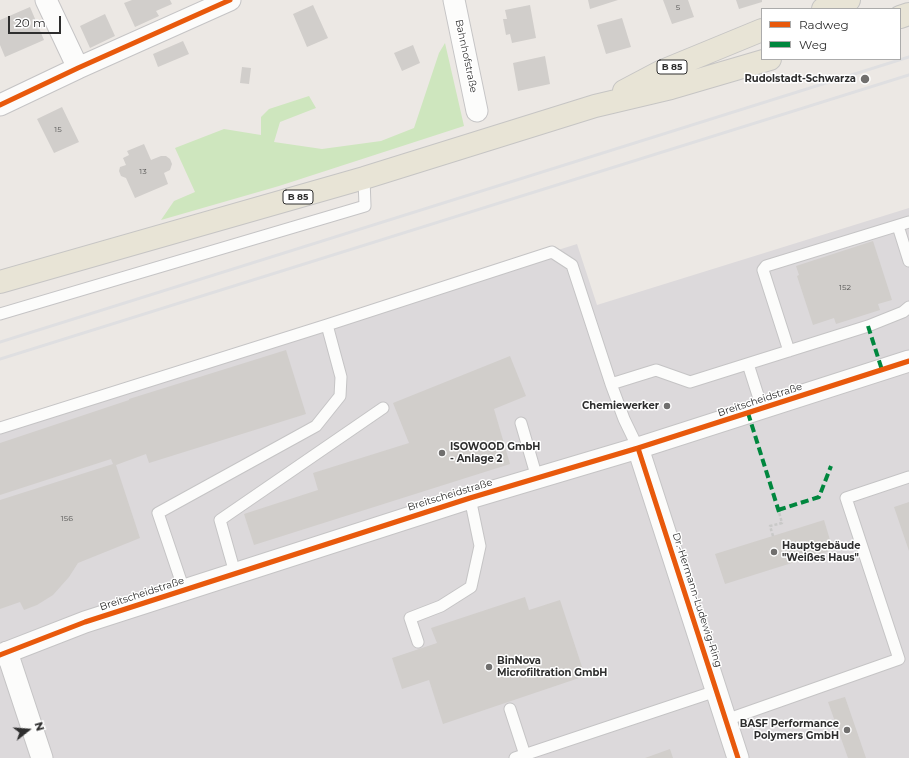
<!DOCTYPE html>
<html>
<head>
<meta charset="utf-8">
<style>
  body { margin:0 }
  #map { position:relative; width:909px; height:758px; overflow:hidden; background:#ece8e4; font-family:Montserrat,sans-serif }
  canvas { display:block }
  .legend { position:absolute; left:761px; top:8px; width:140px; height:52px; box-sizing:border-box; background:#fff; border:1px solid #ababab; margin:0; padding:5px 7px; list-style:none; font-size:12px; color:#2e2e2e }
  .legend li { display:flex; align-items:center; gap:8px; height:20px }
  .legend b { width:20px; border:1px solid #ababab }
  .north { position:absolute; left:8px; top:710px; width:40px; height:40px; -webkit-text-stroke:3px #fff; paint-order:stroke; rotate:73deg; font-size:11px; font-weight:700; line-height:16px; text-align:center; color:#2e2e2e }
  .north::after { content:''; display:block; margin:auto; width:14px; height:18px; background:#2e2e2e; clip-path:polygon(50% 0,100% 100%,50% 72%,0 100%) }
  .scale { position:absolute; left:8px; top:16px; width:53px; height:18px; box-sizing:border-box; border:2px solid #2e2e2e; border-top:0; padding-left:5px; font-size:12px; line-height:14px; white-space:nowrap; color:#2e2e2e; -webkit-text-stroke:3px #fff; paint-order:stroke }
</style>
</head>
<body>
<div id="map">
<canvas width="909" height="758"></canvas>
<ul class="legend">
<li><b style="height:5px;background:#e8590c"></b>Radweg</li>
<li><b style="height:5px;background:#00873e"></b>Weg</li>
</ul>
<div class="north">N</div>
<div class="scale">20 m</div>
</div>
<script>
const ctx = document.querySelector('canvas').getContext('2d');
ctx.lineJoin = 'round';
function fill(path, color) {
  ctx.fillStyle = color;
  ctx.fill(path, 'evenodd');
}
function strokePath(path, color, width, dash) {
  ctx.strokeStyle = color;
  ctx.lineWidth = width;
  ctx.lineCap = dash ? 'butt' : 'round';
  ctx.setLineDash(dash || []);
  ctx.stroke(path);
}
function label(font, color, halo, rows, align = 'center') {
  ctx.font = font + ' Montserrat,sans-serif';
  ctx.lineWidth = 3;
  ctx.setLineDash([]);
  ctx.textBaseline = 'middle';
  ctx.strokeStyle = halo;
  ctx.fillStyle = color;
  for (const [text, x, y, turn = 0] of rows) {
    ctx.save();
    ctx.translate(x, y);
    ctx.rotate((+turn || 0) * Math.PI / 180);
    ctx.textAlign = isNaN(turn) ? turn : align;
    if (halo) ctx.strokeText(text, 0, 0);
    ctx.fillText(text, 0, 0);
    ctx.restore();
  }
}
fill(new Path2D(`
  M 909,208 L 909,758 L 0,758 L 0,426 L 577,244 L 597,305 Z`), '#dcd9db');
fill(new Path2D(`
  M 445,43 L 464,126 L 279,186 L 161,220 L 174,201 L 195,192 L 175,148 L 224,129 L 261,135 L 261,117 L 269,109 L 309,96 L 316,108 L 280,122 L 274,142 L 322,149 L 381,141 L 414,128 L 439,53 Z`), '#cee6be');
fill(new Path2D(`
  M 132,0 L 170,0 L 172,4 L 156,11 L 159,16 L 135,27 L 124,3 Z
  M 588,0 L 618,0 L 590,9 Z
  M 663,0 L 688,0 L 694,17 L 672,24 Z
  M 736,0 L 762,0 L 762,2 L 739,9 Z
  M 313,5 L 328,38 L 307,47 L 293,14 Z
  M 530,5 L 536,38 L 512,43 L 510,34 L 506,35 L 503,19 L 507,19 L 505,10 Z
  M 30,7 L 44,40 L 5,57 L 0,45 L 0,20 Z
  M 105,14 L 115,36 L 90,48 L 80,26 Z
  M 622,18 L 631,47 L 606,54 L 597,25 Z
  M 183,41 L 189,54 L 158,67 L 153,54 Z
  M 413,45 L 420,63 L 402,71 L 394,53 Z
  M 545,56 L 550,84 L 518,91 L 513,63 Z
  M 242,67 L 251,68 L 249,84 L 240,83 Z
  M 62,107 L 79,142 L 54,153 L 37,119 Z
  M 144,144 L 151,160 L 161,156 L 166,156 L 170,159 L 172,164 L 170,170 L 164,173 L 168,184 L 135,198 L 126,178 L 121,176 L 119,171 L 120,167 L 126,165 L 123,158 L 129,155 L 127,151 Z
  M 873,241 L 892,300 L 878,304 L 880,310 L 836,324 L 834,318 L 813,325 L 797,276 L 799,275 L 796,266 Z
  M 286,350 L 306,414 L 149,463 L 146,454 L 116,465 L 140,538 L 78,563 L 69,577 L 53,595 L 37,605 L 24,610 L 20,602 L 0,609 L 0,500 L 113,464 L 111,459 L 0,495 L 0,443 L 129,400 L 129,399 Z
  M 510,356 L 526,396 L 494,409 L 510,464 L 254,545 L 244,514 L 318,490 L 313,473 L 409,443 L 393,403 Z
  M 909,502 L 909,551 L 894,507 Z
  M 824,520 L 833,550 L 725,584 L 715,554 Z
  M 525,597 L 529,610 L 560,600 L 585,676 L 443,724 L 429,680 L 402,689 L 392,658 L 437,643 L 431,628 Z
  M 845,697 L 866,758 L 848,758 L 828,702 Z
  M 670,749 L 673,758 L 645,758 Z`), '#d1cecb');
const lane = new Path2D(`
  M 898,226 L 909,261
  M 0,314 L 365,206 L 364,178
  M 789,351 L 763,270 L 766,266 L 909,222
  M 748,364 L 762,408
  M 611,384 L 656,370 L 690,382 L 868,326 L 903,312 L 909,307
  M 521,423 L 537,478
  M 0,428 L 327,325 L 552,252 L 572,265 L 611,384 L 624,419 L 638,448
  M 235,573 L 220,520 L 383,408
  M 184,590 L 158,513 L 316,426 L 340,396 L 341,377 L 327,325
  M 418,642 L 410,618 L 441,606 L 471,587 L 480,546 L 470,498
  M 510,709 L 525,755
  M 726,720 L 899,659 L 846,498 L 909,477
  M 515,758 L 716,691`);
const street = new Path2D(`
  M 46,0 L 78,68
  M 454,0 L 477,111
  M 0,105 L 78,68 L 230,0
  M 638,448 L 738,758
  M 7,652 L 42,758
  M 0,655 L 85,622 L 470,498 L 638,448 L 909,361`);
const primary = new Path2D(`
  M 823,9 L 849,0
  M 900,17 L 909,14
  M 624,91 L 660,72 L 762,30
  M 0,282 L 364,178 L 595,106 L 671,88 L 770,59`);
strokePath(lane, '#c5c4c5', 13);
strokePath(street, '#c5c4c5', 23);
strokePath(primary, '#c6c5c4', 24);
strokePath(new Path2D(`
  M 773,536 L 770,526 L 782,523 L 779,512`), '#c9c9c8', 2.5, [3, 2]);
strokePath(lane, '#fcfcfb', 11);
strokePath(street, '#fcfcfb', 21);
strokePath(primary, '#e8e4d6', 22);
strokePath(new Path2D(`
  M 0,342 L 909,57
  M 0,359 L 909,75`), '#dfdfe1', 3);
strokePath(new Path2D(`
  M 868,326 L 882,370
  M 748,413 L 779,512
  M 778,510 L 819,497 L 831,466`), '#00873e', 4, [8, 4]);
strokePath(new Path2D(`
  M 0,105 L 78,68 L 230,0
  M 638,448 L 738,758
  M 0,655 L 85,622 L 470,498 L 638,448 L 909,361`), '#e8590c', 5);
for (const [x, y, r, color] of [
  [865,79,5,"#706f6e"],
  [667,406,4,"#706f6e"],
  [442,453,4,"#706f6e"],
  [774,552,4,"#706f6e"],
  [489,667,4,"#706f6e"],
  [847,730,4,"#706f6e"]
]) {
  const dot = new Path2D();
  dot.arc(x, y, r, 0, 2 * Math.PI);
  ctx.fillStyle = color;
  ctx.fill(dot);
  strokePath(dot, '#fff', 1.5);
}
label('8px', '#585857', null, [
  ["5",678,8],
  ["15",58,130],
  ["13",143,172],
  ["152",845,288],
  ["156",67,519]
]);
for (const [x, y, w] of [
  [672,67,30],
  [298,197,30]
]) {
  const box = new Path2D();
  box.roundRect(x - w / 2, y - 7, w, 14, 3);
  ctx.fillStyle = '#fff';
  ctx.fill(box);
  strokePath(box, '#2e2e2e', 1);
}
label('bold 9px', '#2e2e2e', null, [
  ["B 85",672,67],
  ["B 85",298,197]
]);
label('10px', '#2e2e2e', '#fff', [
  ["Bahnhofstraße",466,56,78],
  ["Breitscheidstraße",760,400,-18],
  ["Breitscheidstraße",450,495,-17],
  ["Breitscheidstraße",142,594,-18],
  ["Dr.-Hermann-Ludewig-Ring",697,600,72]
]);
label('bold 10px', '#2e2e2e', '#fff', [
  ["Rudolstadt-Schwarza",856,79],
  ["Chemiewerker",659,406],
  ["ISOWOOD GmbH",450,447,"left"],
  ["- Anlage 2",450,459,"left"],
  ["Hauptgebäude",782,546,"left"],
  ["\"Weißes Haus\"",782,558,"left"],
  ["BinNova",497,661,"left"],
  ["Microfiltration GmbH",497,673,"left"],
  ["BASF Performance",839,724],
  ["Polymers GmbH",839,736]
], 'right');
</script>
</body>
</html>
